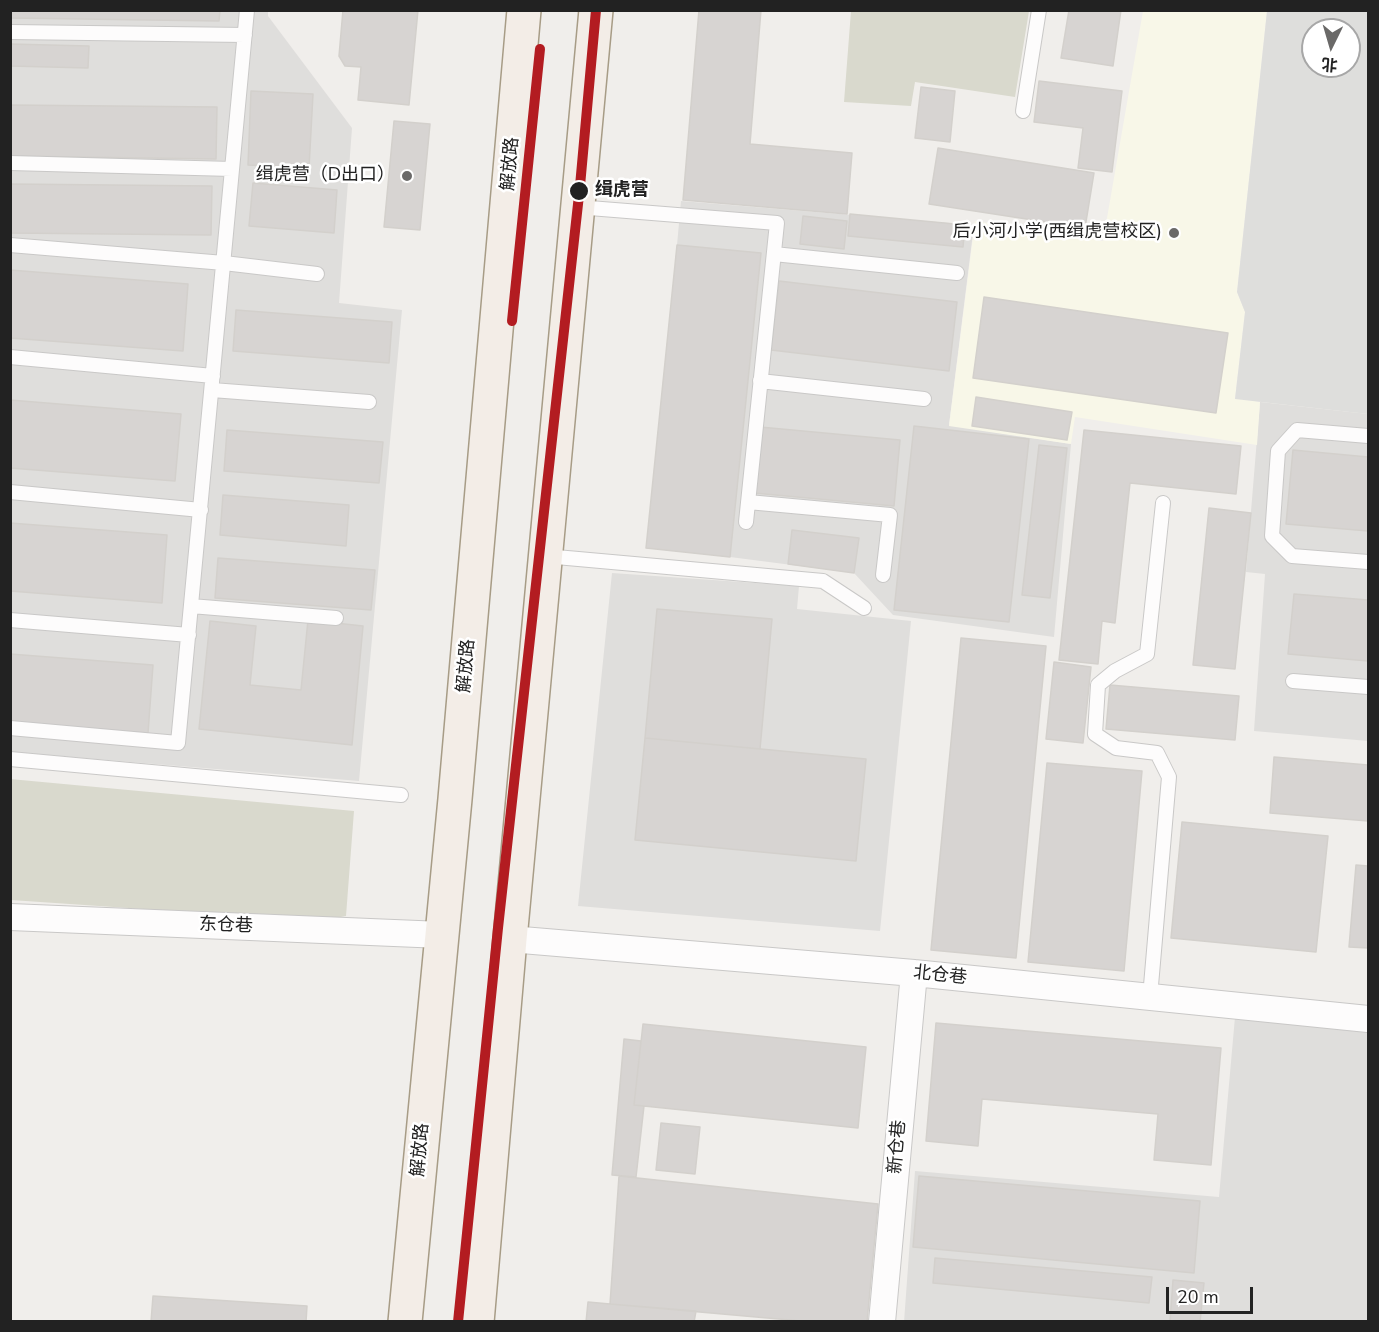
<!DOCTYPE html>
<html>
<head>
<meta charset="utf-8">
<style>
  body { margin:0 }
  #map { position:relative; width:1379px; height:1332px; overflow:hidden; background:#f0eeeb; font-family:"Nunito Sans","Noto Sans SC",sans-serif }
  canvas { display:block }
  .frame { position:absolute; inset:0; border:12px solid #222; pointer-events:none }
  .north { position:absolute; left:1301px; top:18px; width:60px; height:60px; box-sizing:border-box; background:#fff; border:2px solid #a7a7a7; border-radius:50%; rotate:185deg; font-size:16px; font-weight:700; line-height:24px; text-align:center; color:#222 }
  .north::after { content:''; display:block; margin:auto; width:21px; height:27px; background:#6a6968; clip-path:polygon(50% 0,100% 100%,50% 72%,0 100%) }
  .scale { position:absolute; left:1166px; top:1287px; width:87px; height:27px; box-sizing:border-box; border:3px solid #222; border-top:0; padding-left:8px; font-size:18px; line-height:21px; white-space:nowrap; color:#222; -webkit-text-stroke:4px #fff; paint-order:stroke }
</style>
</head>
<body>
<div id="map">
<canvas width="1379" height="1332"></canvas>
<div class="frame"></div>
<div class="north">北</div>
<div class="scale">20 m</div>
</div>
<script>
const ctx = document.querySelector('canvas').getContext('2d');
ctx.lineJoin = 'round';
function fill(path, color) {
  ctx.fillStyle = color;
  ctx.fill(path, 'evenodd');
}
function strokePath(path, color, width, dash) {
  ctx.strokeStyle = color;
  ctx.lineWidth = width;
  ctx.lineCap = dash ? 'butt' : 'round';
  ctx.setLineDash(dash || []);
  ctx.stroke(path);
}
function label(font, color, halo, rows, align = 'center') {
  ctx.font = font + ' "Nunito Sans","Noto Sans SC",sans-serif';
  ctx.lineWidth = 5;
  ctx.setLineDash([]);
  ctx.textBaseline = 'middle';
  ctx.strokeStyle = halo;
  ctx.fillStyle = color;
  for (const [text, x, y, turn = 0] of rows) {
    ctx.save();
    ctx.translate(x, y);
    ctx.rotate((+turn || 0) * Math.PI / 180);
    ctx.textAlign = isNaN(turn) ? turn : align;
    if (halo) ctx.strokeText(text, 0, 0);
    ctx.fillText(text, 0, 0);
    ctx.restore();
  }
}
fill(new Path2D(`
  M 10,11 L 268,11 L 268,16 L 352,128 L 339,303 L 402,310 L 359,781 L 11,752 Z
  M 681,201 L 974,225 L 949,425 L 1071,444 L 1054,637 L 893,615 L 854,573 L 730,557 L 761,254 L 677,245 Z
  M 1260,402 L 1368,414 L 1368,741 L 1254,731 L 1265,574 L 1246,572 Z
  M 612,573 L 799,586 L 797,609 L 911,621 L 880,931 L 578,906 Z
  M 1235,1017 L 1368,1033 L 1368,1321 L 904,1322 L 915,1171 L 1219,1197 Z`), '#dfdedc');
fill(new Path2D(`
  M 1143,11 L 1267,11 L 1237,292 L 1245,312 L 1235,398 L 1260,402 L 1257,445 L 1075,417 L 1071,444 L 949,426 L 975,221 L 1103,241 Z`), '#f8f7e8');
fill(new Path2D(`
  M 1267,11 L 1368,11 L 1368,414 L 1235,399 L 1245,312 L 1237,292 ZM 1313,30 L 1349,30 L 1349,66 L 1313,66 Z`), '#dededc');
fill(new Path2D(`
  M 851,11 L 1029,11 L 1015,97 L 915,82 L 911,106 L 844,102 Z
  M 10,779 L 354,811 L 346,916 L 319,921 L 11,900 Z`), '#d9d9cd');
const building = new Path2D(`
  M 10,10 L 220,10 L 219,21 L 10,18 Z
  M 343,10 L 418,10 L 409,105 L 358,100 L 361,67 L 345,66 L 339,56 Z
  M 699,10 L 761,10 L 750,144 L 852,153 L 847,214 L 683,200 Z
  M 1069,10 L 1121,10 L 1113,66 L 1061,58 Z
  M 10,44 L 89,46 L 88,68 L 10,66 Z
  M 1039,81 L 1122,91 L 1112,172 L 1078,168 L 1083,128 L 1034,122 Z
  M 921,87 L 955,91 L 950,142 L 915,138 Z
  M 251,91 L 313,94 L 309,168 L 248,165 Z
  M 10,105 L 217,107 L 216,159 L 10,156 Z
  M 394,121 L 430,124 L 420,230 L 384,227 Z
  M 938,148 L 1094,173 L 1085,228 L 929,204 Z
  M 253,183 L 337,190 L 334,233 L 249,226 Z
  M 10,184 L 212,186 L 211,235 L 10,233 Z
  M 850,214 L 965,225 L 963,247 L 848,236 Z
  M 803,216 L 847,221 L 844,249 L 800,244 Z
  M 677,245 L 761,253 L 730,557 L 646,548 Z
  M 10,270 L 188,284 L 183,351 L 10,338 Z
  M 779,281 L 957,302 L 949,371 L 771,350 Z
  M 984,297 L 1228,333 L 1216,413 L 973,378 Z
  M 236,310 L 392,322 L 389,363 L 233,351 Z
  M 976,397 L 1072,412 L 1067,440 L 972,426 Z
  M 10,400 L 181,414 L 175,481 L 10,468 Z
  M 914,426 L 1029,439 L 1009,622 L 894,610 Z
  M 760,427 L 900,440 L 894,506 L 754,493 Z
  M 227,430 L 383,442 L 379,483 L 224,471 Z
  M 1084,430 L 1241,446 L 1236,494 L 1130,483 L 1115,623 L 1102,621 L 1098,664 L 1059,660 Z
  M 1039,445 L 1067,448 L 1050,598 L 1022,595 Z
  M 1293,450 L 1368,457 L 1368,531 L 1286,524 Z
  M 223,495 L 349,505 L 346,546 L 220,535 Z
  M 1209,508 L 1251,513 L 1235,669 L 1193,665 Z
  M 10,523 L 167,535 L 162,603 L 10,591 Z
  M 792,530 L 859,538 L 854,573 L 788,564 Z
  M 218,558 L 375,570 L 371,610 L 215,598 Z
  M 1294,594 L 1368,600 L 1368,661 L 1288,654 Z
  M 657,609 L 772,619 L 760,749 L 645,738 Z
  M 308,620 L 363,626 L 352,745 L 199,729 L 210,621 L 256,626 L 250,685 L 301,690 Z
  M 961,638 L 1046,646 L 1016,958 L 931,950 Z
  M 10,654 L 153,665 L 148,733 L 10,722 Z
  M 1054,662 L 1091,667 L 1083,743 L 1046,739 Z
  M 1110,685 L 1239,696 L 1235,740 L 1106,729 Z
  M 645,738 L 866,759 L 856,861 L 635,840 Z
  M 1274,757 L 1368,765 L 1368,821 L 1270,813 Z
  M 1047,763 L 1142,771 L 1124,971 L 1028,962 Z
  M 1182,822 L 1328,836 L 1316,952 L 1171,938 Z
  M 1356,865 L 1368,866 L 1368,948 L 1349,947 Z
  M 936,1023 L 1221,1048 L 1211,1165 L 1154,1160 L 1158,1114 L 982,1099 L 978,1146 L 926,1141 Z
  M 643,1024 L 866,1047 L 858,1128 L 634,1105 Z
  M 624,1039 L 641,1041 L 634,1105 L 644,1106 L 636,1177 L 612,1175 Z
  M 661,1123 L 700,1127 L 695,1174 L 656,1170 Z
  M 619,1176 L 878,1204 L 867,1322 L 812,1322 L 610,1304 Z
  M 919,1176 L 1200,1201 L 1194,1273 L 913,1247 Z
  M 935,1258 L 1152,1277 L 1149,1303 L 933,1283 Z
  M 1173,1280 L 1204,1283 L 1200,1322 L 1170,1322 Z
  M 153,1296 L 307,1306 L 306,1322 L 151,1322 Z
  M 588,1302 L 610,1304 L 696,1311 L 694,1322 L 586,1322 Z`);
fill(building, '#d7d4d2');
strokePath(building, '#d3d0cc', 1.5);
const lane = new Path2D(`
  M 10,32 L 245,35
  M 1023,111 L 1039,10
  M 10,163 L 232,169
  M 577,207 L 777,223 L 746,522
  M 10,245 L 224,263 L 317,274
  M 774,254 L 957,273
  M 10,357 L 213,376
  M 760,381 L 924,399
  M 212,390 L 369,402
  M 1368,436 L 1297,430 L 1278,451 L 1272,536 L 1292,556 L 1368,562
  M 10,492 L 201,510
  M 748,502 L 890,515 L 883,575
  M 545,556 L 823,581 L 864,608
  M 191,606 L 336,618
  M 10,620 L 189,635
  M 1293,681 L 1368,687
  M 10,728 L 178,743 L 247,10
  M 10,759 L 401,795
  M 1150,997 L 1169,777 L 1157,753 L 1116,748 L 1095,734 L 1098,685 L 1115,671 L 1147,654 L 1163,503`);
const street = new Path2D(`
  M 10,917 L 442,935
  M 510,939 L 914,973 L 1368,1019
  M 882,1322 L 914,973`);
const primary = new Path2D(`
  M 405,1322 L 455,799 L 524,10
  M 477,1322 L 510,939 L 596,10`);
strokePath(lane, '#c9c8c7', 16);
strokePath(street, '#c9c8c7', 28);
strokePath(primary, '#a79c86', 36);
strokePath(lane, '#fdfcfc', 14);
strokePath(street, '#fdfcfc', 26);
strokePath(primary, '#f3ede7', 33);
strokePath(new Path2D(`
  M 512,321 L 540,49
  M 458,1322 L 498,928 L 580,186 L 596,10`), '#b31c21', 10);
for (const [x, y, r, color] of [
  [407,176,6,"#6a6968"],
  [579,191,10,"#222"],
  [1174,233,6,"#6a6968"]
]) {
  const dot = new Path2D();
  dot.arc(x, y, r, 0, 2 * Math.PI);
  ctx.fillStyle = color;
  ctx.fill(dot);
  strokePath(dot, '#fff', 2);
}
label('18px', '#222', '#fff', [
  ["解放路",511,164,-85],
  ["解放路",467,666,-85],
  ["东仓巷",226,926,2],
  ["北仓巷",940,976,6],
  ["新仓巷",898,1147,-85],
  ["解放路",421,1150,-85]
]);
label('18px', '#222', '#fff', [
  ["缉虎营（D出口）",395,176],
  ["后小河小学(西缉虎营校区)",1162,233]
], 'right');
label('bold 18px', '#222', '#fff', [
  ["缉虎营",595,191]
], 'left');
</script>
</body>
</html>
